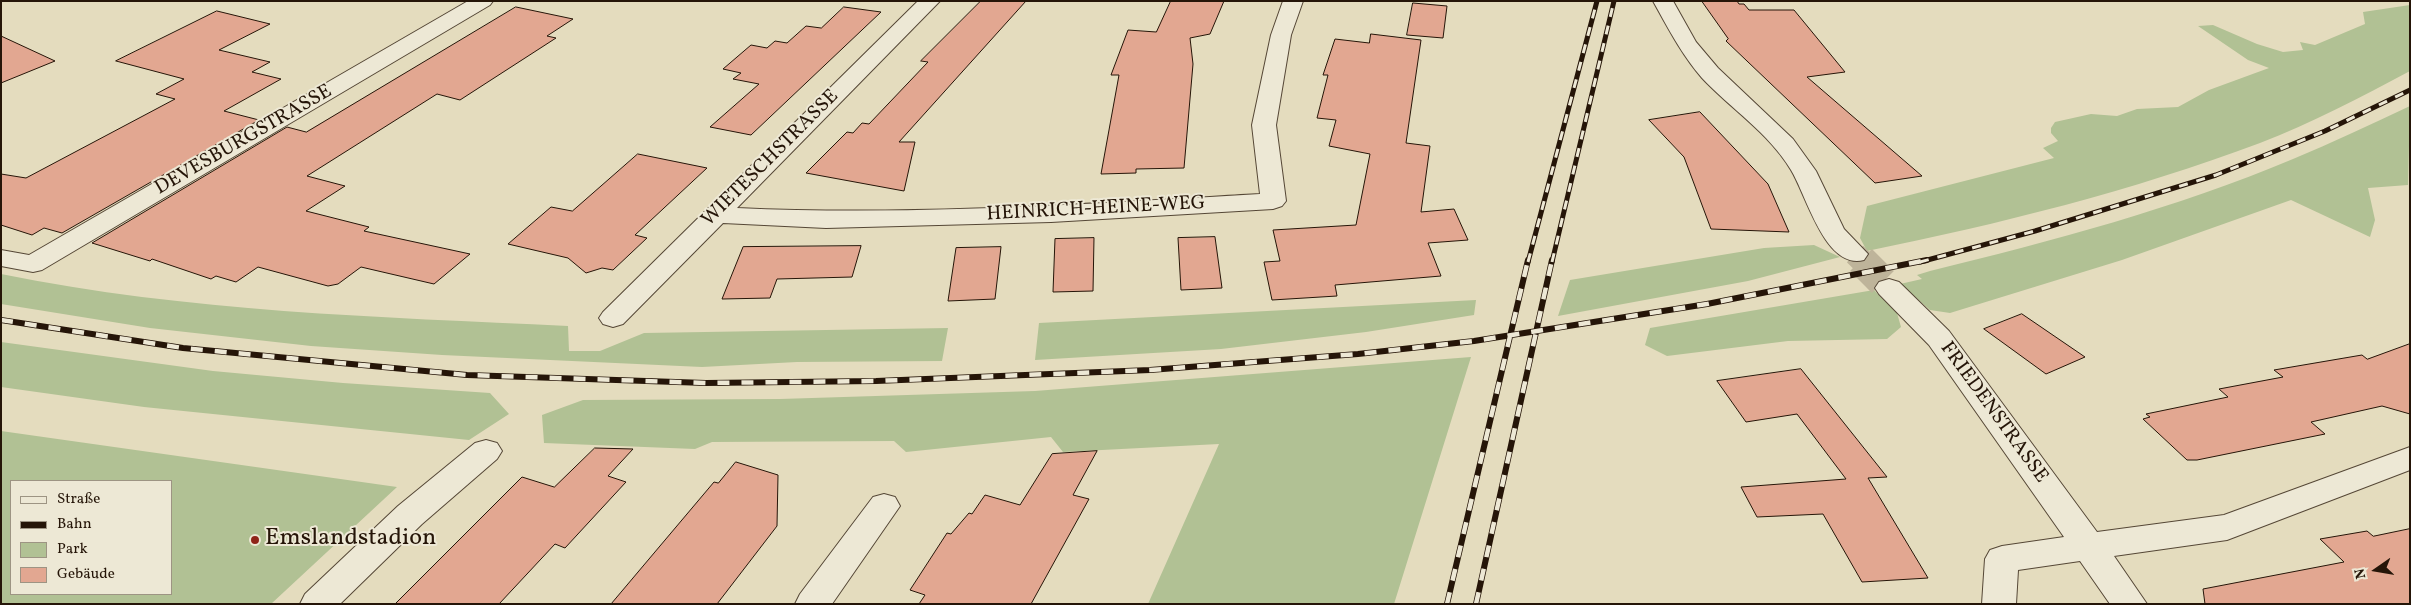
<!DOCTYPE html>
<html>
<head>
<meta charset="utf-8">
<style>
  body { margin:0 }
  #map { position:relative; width:2411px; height:605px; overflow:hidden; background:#e4dcbe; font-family:Vollkorn,serif }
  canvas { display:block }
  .frame { position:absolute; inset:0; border:2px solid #251508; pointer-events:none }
  .legend { position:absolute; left:10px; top:480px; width:162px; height:115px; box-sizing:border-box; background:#ede8d5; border:1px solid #9d9483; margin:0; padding:6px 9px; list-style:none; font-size:15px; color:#251508 }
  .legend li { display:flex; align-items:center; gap:10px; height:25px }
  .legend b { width:25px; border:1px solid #9d9483 }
  .north { position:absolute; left:2351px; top:545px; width:50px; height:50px; -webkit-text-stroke:4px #ede8d5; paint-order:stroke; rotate:257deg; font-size:14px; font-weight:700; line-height:20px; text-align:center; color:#251508 }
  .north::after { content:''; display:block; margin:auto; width:18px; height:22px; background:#251508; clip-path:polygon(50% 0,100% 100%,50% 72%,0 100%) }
</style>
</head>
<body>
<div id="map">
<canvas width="2411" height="605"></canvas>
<div class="frame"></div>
<ul class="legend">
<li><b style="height:6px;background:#ede8d5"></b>Straße</li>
<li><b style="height:6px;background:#251508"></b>Bahn</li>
<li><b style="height:14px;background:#b1c194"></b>Park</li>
<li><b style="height:14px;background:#e2a791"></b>Gebäude</li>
</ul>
<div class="north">N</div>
</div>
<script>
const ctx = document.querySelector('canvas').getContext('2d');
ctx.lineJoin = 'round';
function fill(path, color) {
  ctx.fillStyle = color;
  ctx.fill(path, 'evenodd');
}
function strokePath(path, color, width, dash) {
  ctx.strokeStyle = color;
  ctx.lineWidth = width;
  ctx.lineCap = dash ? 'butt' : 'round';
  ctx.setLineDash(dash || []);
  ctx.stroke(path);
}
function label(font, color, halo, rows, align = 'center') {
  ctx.font = font + ' Vollkorn,serif';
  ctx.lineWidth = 4;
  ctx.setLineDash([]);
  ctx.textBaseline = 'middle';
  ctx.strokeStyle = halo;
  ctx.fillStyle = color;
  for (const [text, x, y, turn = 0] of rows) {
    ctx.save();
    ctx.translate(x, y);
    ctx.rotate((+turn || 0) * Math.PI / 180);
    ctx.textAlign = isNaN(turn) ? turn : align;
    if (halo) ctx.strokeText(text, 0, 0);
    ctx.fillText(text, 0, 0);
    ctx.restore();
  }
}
fill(new Path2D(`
  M 2410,5 L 2410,71 C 2361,97 2312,123 2260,143 C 2132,191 2000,224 1867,251 L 1860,238 L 1867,206 L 2054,158 L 2043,148 L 2058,141 L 2051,133 L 2051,128 L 2055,122 L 2091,114 L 2117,116 L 2137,109 L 2178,107 L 2209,90 L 2269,68 L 2248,60 L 2198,26 L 2213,25 L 2257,44 L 2283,52 L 2303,50 L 2300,42 L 2315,45 L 2365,24 L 2363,12 Z
  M 2410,106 L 2408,185 L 2368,188 L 2375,220 L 2370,237 L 2291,200 L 2122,260 L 1950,313 L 1930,310 L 1900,284 L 1922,279 L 1917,275 L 1930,271 C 2053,241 2176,208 2293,159 C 2332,143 2371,124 2410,106 Z
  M 1814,245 L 1840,257 L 1748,281 L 1558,316 L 1570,280 L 1764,248 Z
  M 1,274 C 188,312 379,317 568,326 L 569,351 L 600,351 L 644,333 L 948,328 L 942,361 L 797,362 L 702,367 L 442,355 L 311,346 L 150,328 L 1,304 Z
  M 1874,290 L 1897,313 L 1901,327 L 1887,339 L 1788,341 L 1667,356 L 1645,345 L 1650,328 Z
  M 1476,300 L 1474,315 L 1366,332 L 1221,349 L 1035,360 L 1039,323 Z
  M 1,342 L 213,371 L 343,383 L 490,393 L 509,414 L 469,440 L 144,407 L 1,387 Z
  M 1471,357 L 1394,604 L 1148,604 L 1219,444 L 1063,452 L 1051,437 L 906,452 L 894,441 L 712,442 L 695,449 L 544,443 L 542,415 L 583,400 L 780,399 L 1035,391 Z
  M 1,431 L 397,487 L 271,604 L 1,604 ZM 171,481 L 171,594 L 11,594 L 11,481 Z`), '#b1c194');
const building = new Path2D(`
  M 981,1 L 1026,1 L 899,142 L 915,142 L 904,191 L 806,173 L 847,132 L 853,133 L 862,123 L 869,124 L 928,62 L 921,61 Z
  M 1171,1 L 1224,1 L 1210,34 L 1190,38 L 1193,64 L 1184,168 L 1136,169 L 1136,173 L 1101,174 L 1119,75 L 1111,75 L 1128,30 L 1156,32 Z
  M 1702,1 L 1737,1 L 1739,4 L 1744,4 L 1749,10 L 1794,10 L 1845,72 L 1807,77 L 1922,176 L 1875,183 L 1726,41 L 1728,39 Z
  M 1413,3 L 1447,6 L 1443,38 L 1407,35 Z
  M 516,7 L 573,19 L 547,36 L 556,38 L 460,100 L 437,94 L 307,176 L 345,186 L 306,211 L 369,227 L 364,231 L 470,254 L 434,284 L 361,267 L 338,284 L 328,286 L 258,267 L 236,282 L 216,276 L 211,279 L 152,259 L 150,261 L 92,243 L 287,127 L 306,132 Z
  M 844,7 L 881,12 L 751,135 L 710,127 L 759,84 L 733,79 L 741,73 L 723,69 L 751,45 L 767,48 L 775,41 L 787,43 L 806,26 L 821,28 Z
  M 217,11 L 270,24 L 219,50 L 270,62 L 252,72 L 281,79 L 224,111 L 259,120 L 62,233 L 44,228 L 32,235 L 1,225 L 1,174 L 26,178 L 175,99 L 156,94 L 184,79 L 116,61 Z
  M 1371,34 L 1421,40 L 1406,143 L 1430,146 L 1421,212 L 1454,209 L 1468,240 L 1428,243 L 1441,276 L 1335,285 L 1337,296 L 1272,300 L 1264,262 L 1280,261 L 1273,230 L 1356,225 L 1370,154 L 1329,146 L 1336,120 L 1317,118 L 1328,75 L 1323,75 L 1335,39 L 1369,43 Z
  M 1,36 L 55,61 L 1,83 Z
  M 1700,112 L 1768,184 L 1789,232 L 1711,229 L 1684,157 L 1649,120 Z
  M 638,154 L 707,168 L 635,235 L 647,238 L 613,270 L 602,268 L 586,273 L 568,258 L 508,244 L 551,207 L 572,211 Z
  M 1215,237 L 1222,288 L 1181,290 L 1178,238 Z
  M 1094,238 L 1093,291 L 1053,292 L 1055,239 Z
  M 861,246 L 852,277 L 777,279 L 770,298 L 722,299 L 743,247 Z
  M 1001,247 L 995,299 L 948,301 L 956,248 Z
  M 2022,314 L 2085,357 L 2046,374 L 1984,329 Z
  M 2410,344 L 2410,414 L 2382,406 L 2311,422 L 2325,434 L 2197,460 L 2187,460 L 2143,419 L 2150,417 L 2146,414 L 2228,397 L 2219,389 L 2283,377 L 2274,370 L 2362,355 L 2367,359 Z
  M 1801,369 L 1887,477 L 1868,478 L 1928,578 L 1862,582 L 1823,514 L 1757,517 L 1741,487 L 1846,479 L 1797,414 L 1746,422 L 1717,381 Z
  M 595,448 L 633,449 L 608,476 L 626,482 L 565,548 L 555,544 L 499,604 L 395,604 L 522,477 L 554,487 Z
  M 1097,451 L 1073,495 L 1089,499 L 1031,604 L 919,604 L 925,595 L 910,590 L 947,533 L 951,534 L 969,513 L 972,514 L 985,495 L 1020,505 L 1052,454 Z
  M 736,462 L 778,475 L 777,526 L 717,604 L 611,604 L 714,482 L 718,483 Z
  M 2410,529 L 2410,604 L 2205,604 L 2203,589 L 2344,562 L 2320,539 L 2367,531 L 2373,536 Z`);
fill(building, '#e2a791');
strokePath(building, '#251508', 1);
strokePath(new Path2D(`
  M 1855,254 L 1863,262`), '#beb49a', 23, [23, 11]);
strokePath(new Path2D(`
  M 1861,260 L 1889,288`), '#beb49a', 31, [31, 15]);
const minor = new Path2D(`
  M 468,1 L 493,1 L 490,5 L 42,270 L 33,272 L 1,266 L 1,250 L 29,255 Z
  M 918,1 L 940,1 L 737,208 C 911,216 1086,204 1260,194 L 1252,125 L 1271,35 L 1283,1 L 1303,1 L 1291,35 L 1276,125 L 1286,201 L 1282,206 L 1273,209 L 1051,222 L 826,228 L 723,223 L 623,324 L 613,327 L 603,324 L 599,318 L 603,312 Z
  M 1653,1 L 1673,1 L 1696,42 L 1718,68 L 1793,139 L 1816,171 L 1844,229 L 1868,254 L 1864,260 C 1825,270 1807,196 1791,170 C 1769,133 1731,109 1702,78 C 1682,55 1668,28 1653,1 Z
  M 1889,279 L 1899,282 L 1949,331 L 2097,532 L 2224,515 L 2410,447 L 2410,470 L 2227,540 L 2114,556 L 2147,604 L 2110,604 L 2080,561 L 2018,570 L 2016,604 L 1982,604 L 1985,559 L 1990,550 L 2002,546 L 2064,537 L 1929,345 L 1879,294 L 1875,288 L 1879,282 Z
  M 486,440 L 497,443 L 502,451 L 497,459 L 422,524 L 340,604 L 300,604 L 305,594 L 398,506 L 475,443 Z
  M 884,494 L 895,497 L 900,506 L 832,604 L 795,604 L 800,594 L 873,497 Z`);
strokePath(minor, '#554736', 2);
fill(minor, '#ede8d5');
const railFar1 = new Path2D(`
  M 1528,262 L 1597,1
  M 1552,262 L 1614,1
  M 1920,262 L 2035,231 L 2216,175 L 2325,131 L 2410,90`);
const rail = new Path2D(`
  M 1,320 L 183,348 L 467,375 L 706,383 L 876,381 L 1150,370 L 1358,354 L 1474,341 L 1707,304 L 1927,260
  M 1447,604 L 1528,260
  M 1476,604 L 1552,260`);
strokePath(railFar1, '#251508', 5);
strokePath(rail, '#251508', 6);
strokePath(railFar1, '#ede8d5', 3, [9]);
strokePath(rail, '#ede8d5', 4.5, [12]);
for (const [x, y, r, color] of [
  [255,540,5,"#8f2418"]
]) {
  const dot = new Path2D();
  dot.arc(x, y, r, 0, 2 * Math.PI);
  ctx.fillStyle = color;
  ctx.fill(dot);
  strokePath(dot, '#ede8d5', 2);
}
label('20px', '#251508', '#ede8d5', [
  ["DEVESBURGSTRASSE",244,141,-30],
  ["WIETESCHSTRASSE",771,159,-45],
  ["HEINRICH-HEINE-WEG",1096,210,-3],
  ["FRIEDENSTRASSE",1993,413,54]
]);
label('24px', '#251508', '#ede8d5', [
  ["Emslandstadion",265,540]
], 'left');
</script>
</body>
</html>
